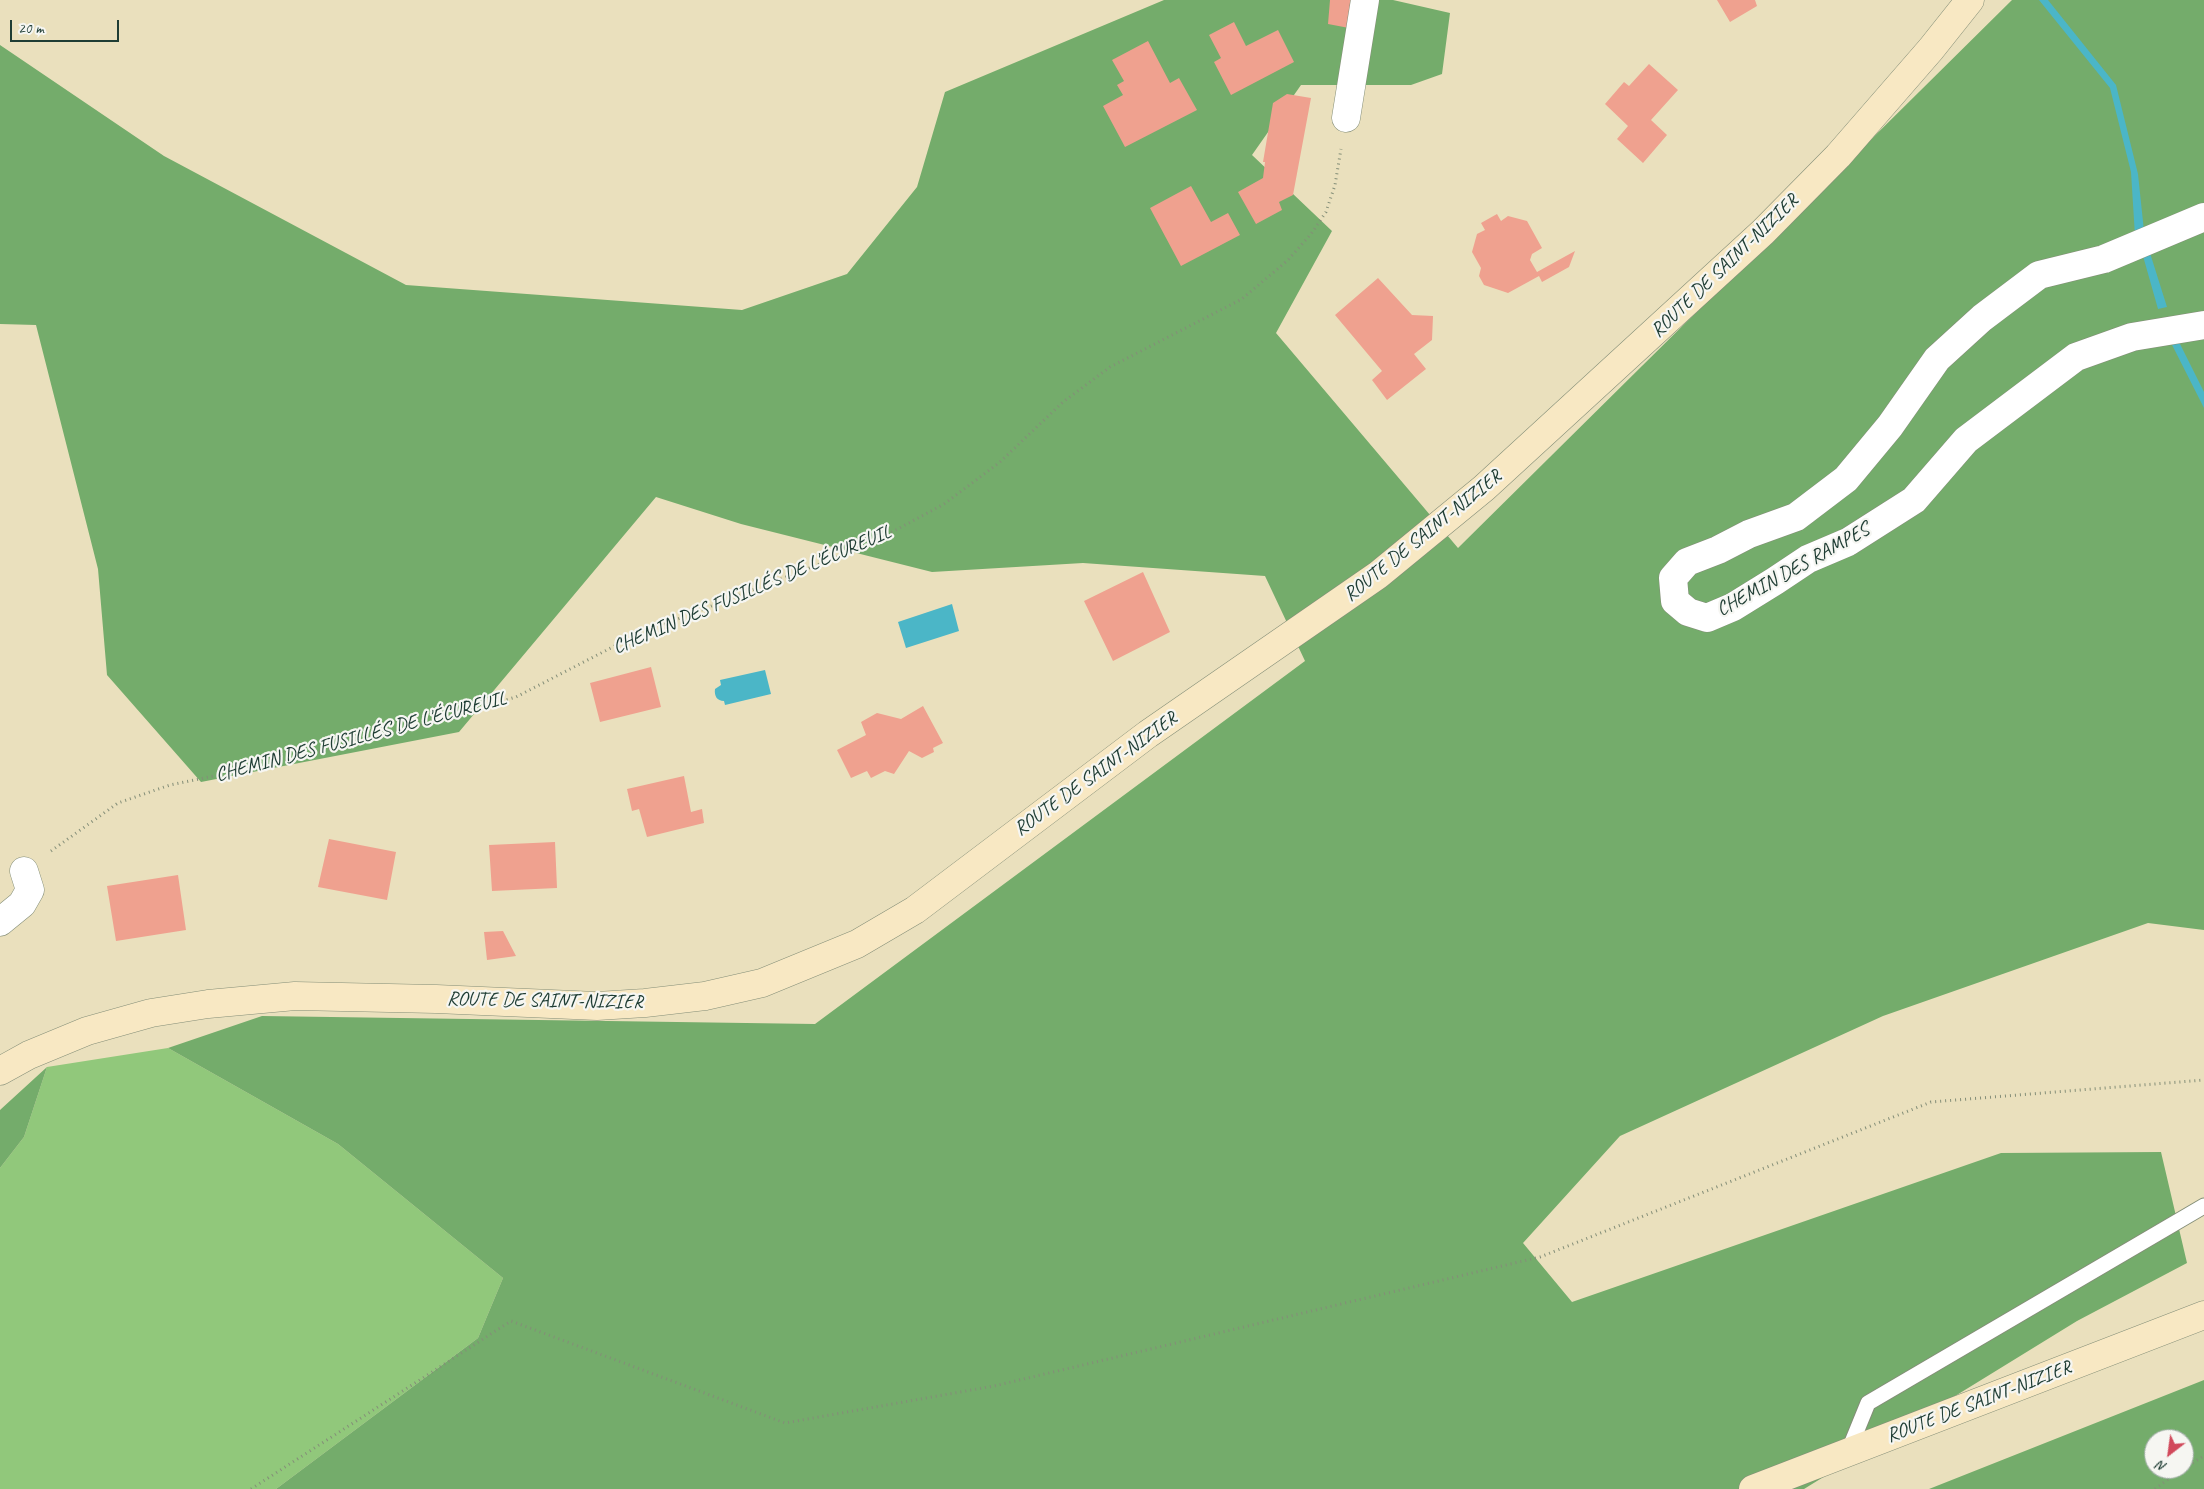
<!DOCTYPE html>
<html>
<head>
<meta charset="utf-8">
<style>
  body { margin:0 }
  #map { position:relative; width:2204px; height:1489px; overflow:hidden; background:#eae0bd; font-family:Caveat,sans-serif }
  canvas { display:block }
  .north { position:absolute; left:2144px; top:1429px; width:50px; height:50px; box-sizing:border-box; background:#f6f6f2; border:1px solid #a0aca6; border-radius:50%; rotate:210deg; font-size:14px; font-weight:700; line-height:20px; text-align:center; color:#1f3d34 }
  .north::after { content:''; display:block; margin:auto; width:18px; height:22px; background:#d1495b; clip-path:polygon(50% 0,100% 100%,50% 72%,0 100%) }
  .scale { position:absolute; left:10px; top:20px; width:109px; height:22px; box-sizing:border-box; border:2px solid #1f3d34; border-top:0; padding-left:6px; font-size:15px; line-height:18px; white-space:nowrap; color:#1f3d34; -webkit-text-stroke:4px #f6f6f2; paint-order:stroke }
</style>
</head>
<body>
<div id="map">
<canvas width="2204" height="1489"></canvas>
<div class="north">N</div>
<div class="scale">20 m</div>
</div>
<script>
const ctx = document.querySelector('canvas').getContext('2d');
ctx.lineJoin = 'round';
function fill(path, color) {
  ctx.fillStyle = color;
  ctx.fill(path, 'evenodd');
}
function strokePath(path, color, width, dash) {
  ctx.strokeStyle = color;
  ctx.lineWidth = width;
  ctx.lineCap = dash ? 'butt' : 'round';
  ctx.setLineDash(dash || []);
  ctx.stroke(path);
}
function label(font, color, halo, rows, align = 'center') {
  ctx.font = font + ' Caveat,sans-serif';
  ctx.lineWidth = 4.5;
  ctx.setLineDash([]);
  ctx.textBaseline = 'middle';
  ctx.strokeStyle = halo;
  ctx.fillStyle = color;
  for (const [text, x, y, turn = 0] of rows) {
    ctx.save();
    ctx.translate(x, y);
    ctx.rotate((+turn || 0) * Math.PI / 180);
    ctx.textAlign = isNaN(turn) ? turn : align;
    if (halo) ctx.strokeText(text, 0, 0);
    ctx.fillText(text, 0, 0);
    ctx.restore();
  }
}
fill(new Path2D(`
  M 168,1048 L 338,1144 L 503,1278 L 478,1338 L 276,1489 L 0,1489 L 0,1168 L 24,1137 L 47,1067 Z`), '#91c87b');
fill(new Path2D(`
  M 1164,0 L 1393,0 L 1450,13 L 1442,74 L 1411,85 L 1301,85 L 1252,155 L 1332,231 L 1276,333 L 1458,548 L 2012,0 L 2204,0 L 2204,930 L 2148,923 L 1883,1016 L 1620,1136 L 1523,1243 L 1572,1302 L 2001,1153 L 2161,1152 L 2187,1263 L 2077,1321 L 1804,1489 L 276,1489 L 478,1338 L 503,1278 L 338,1144 L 168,1048 L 262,1016 L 815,1024 L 1305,661 L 1265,576 L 1083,563 L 932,572 L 741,524 L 656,497 L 459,732 L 201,782 L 107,675 L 98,569 L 36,325 L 0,324 L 0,45 L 164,156 L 406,285 L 742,310 L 847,274 L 917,187 L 945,92 Z
  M 47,1067 L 24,1137 L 0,1168 L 0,1110 Z
  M 2204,1380 L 2204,1489 L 1929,1489 ZM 2154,1439 L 2184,1439 L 2184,1469 L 2154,1469 Z`), '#74ac6b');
fill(new Path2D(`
  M 2039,0 L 2048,0 L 2116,85 L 2138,174 L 2144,231 L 2135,236 L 2131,172 L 2110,88 Z
  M 2150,253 L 2167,307 L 2158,309 L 2143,256 Z
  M 2173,330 L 2204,392 L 2204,408 L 2165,331 Z
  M 952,604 L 959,631 L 906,648 L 898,622 Z
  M 765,670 L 771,694 L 725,705 L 724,701 C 717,701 714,696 715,689 L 721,685 L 720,680 Z`), '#4bb6c7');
fill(new Path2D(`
  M 1330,0 L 1353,0 L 1349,28 L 1328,24 Z
  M 1717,0 L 1755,0 L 1757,6 L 1730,22 Z
  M 1234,22 L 1246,46 L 1278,30 L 1294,62 L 1231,95 L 1214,62 L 1221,58 L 1209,35 Z
  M 1148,41 L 1170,83 L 1179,78 L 1197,110 L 1125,147 L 1103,106 L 1123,95 L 1117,85 L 1124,81 L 1112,60 Z
  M 1649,64 L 1678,90 L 1651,120 L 1667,135 L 1643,163 L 1617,139 L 1628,126 L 1605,104 L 1624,82 L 1629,86 Z
  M 1287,94 L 1311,98 L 1293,195 L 1279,202 L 1282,210 L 1256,224 L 1238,192 L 1263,178 L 1265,162 L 1263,162 L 1273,103 Z
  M 1191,186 L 1211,222 L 1228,213 L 1240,235 L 1181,266 L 1150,208 Z
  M 1497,214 L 1501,221 L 1508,216 L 1527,221 L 1542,248 L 1532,254 L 1530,260 L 1537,272 L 1575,251 L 1569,267 L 1542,282 L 1539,276 L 1508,293 L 1484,285 L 1479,276 L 1481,268 L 1472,252 L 1477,234 L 1485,230 L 1481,223 Z
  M 1378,278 L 1412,315 L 1433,316 L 1432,340 L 1414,354 L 1426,369 L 1387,400 L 1372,380 L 1382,371 L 1335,315 Z
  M 1143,572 L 1170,632 L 1113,661 L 1084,601 Z
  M 651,667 L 661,707 L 600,722 L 590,683 Z
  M 923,706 L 943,743 L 933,748 L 934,752 L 922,758 L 909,751 L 894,774 L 885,771 L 871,778 L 867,771 L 851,778 L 837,750 L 866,735 L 861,722 L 877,713 L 901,719 Z
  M 684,776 L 691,812 L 702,809 L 704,823 L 647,837 L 639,809 L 632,811 L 627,789 Z
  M 329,839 L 396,852 L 387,900 L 318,887 Z
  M 555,842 L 557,888 L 492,891 L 489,845 Z
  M 178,875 L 186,930 L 116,941 L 107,886 Z
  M 503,931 L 516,956 L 487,960 L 484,932 Z`), '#efa18f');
const service = new Path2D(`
  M 1848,1452 L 1868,1403 L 2204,1206`);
const minor = new Path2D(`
  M 1346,118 L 1365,0
  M 2204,217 L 2104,259 L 2039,275 L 1982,318 L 1937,359 L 1890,426 L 1846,479 L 1796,517 L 1749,534 L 1718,550 L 1687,562 L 1673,578 L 1675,601 L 1688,612 L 1707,618 L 1733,607 L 1775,581 L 1808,559 L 1848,542 L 1914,500 L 1966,440 L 2076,357 L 2132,337 L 2204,325
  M 0,922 L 22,904 L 30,890 L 24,871`);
const secondary = new Path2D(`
  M 0,1071 L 29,1055 L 87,1031 L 151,1013 L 208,1004 L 295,996 L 436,999 L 597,1006 L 645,1003 L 705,996 L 762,983 L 857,944 L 915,910 L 1148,734 L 1378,575 L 1484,488 L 1763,232 L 1838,156 L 1931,49 L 1970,0
  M 1753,1489 L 2204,1315`);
strokePath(service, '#848e78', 17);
strokePath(minor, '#848e78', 29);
strokePath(secondary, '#848e78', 29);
strokePath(new Path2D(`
  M 51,851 L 118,803 L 170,785 L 286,761 L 417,726 L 516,697 L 634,636 L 866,546 L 944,504 L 1000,462 L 1063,402 L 1110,367 L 1242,299 L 1288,260 L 1311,234 L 1326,212 L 1335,185 L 1341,149
  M 2184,1468 L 2204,1456
  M 251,1489 L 511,1321 L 785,1423 L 994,1386 L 1540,1257 L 1931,1102 L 2204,1080
  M 2155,1489 L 2182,1469`), '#848e78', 3, [1, 4]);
strokePath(service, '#fff', 15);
strokePath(minor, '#fff', 28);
strokePath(secondary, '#f8e8c3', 28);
label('20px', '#1f3d34', '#f6f6f2', [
  ["ROUTE DE SAINT-NIZIER",1725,266,-44],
  ["ROUTE DE SAINT-NIZIER",1423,536,-39],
  ["CHEMIN DES RAMPES",1793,570,-29],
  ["CHEMIN DES FUSILLÉS DE L'ÉCUREUIL",752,590,-23],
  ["CHEMIN DES FUSILLÉS DE L'ÉCUREUIL",361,737,-15],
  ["ROUTE DE SAINT-NIZIER",1096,774,-36],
  ["ROUTE DE SAINT-NIZIER",545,1001,1],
  ["ROUTE DE SAINT-NIZIER",1979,1402,-21]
]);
</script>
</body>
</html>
